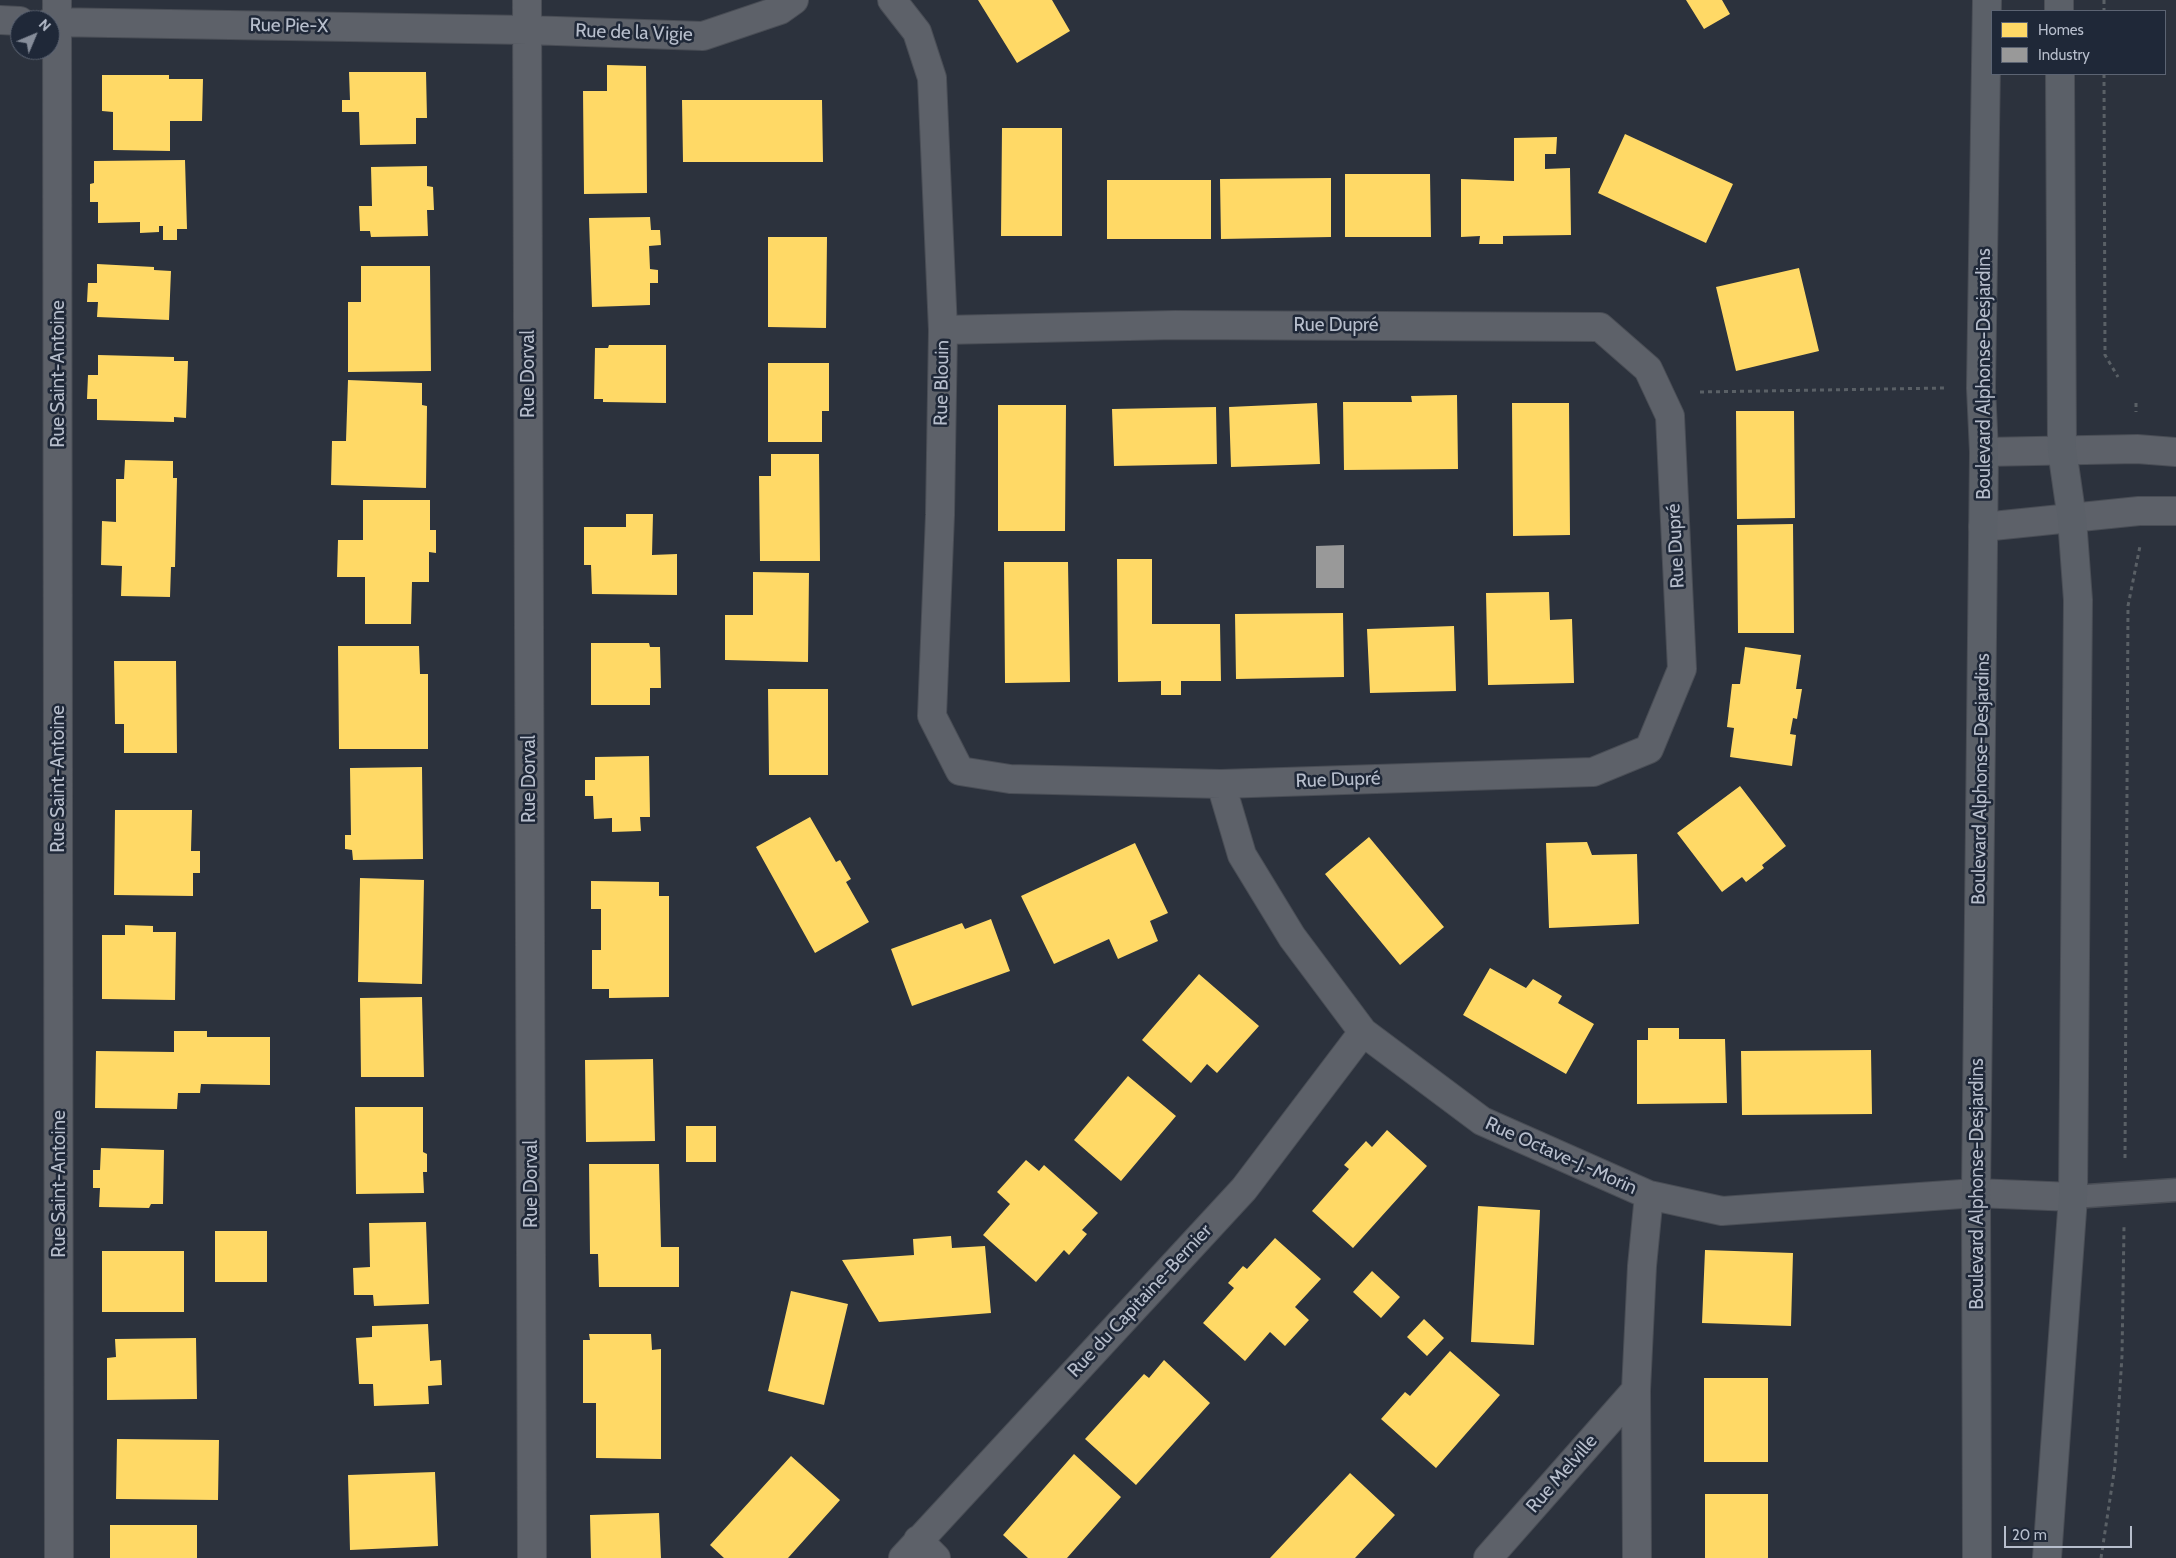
<!DOCTYPE html>
<html>
<head>
<meta charset="utf-8">
<style>
  body { margin:0 }
  #map { position:relative; width:2176px; height:1558px; overflow:hidden; background:#2c323d; font-family:Cabin,sans-serif }
  canvas { display:block }
  .legend { position:absolute; left:1991px; top:10px; width:175px; height:65px; box-sizing:border-box; background:#1f2838; border:1px solid #5c6473; margin:0; padding:6px 9px; list-style:none; font-size:15px; color:#b7becc }
  .legend li { display:flex; align-items:center; gap:10px; height:25px }
  .legend b { width:25px; border:1px solid #5c6473 }
  .north { position:absolute; left:10px; top:10px; width:50px; height:50px; box-sizing:border-box; background:#1f2838; border:1px solid #5c6473; border-radius:50%; rotate:45deg; font-size:14px; font-weight:700; line-height:20px; text-align:center; color:#b7becc }
  .north::after { content:''; display:block; margin:auto; width:18px; height:22px; background:#868d9a; clip-path:polygon(50% 0,100% 100%,50% 72%,0 100%) }
  .scale { position:absolute; left:2004px; top:1526px; width:128px; height:22px; box-sizing:border-box; border:2px solid #b7becc; border-top:0; padding-left:6px; font-size:15px; line-height:18px; white-space:nowrap; color:#b7becc; -webkit-text-stroke:4px #1f2838; paint-order:stroke }
</style>
</head>
<body>
<div id="map">
<canvas width="2176" height="1558"></canvas>
<ul class="legend">
<li><b style="height:14px;background:#ffd966"></b>Homes</li>
<li><b style="height:14px;background:#999"></b>Industry</li>
</ul>
<div class="north">N</div>
<div class="scale">20 m</div>
</div>
<script>
const ctx = document.querySelector('canvas').getContext('2d');
ctx.lineJoin = 'round';
function fill(path, color) {
  ctx.fillStyle = color;
  ctx.fill(path, 'evenodd');
}
function strokePath(path, color, width, dash) {
  ctx.strokeStyle = color;
  ctx.lineWidth = width;
  ctx.lineCap = dash ? 'butt' : 'round';
  ctx.setLineDash(dash || []);
  ctx.stroke(path);
}
function label(font, color, halo, rows, align = 'center') {
  ctx.font = font + ' Cabin,sans-serif';
  ctx.lineWidth = 5;
  ctx.setLineDash([]);
  ctx.textBaseline = 'middle';
  ctx.strokeStyle = halo;
  ctx.fillStyle = color;
  for (const [text, x, y, turn = 0] of rows) {
    ctx.save();
    ctx.translate(x, y);
    ctx.rotate((+turn || 0) * Math.PI / 180);
    ctx.textAlign = isNaN(turn) ? turn : align;
    if (halo) ctx.strokeText(text, 0, 0);
    ctx.fillText(text, 0, 0);
    ctx.restore();
  }
}
fill(new Path2D(`
  M 978,0 L 1052,0 L 1070,31 L 1017,63 Z
  M 1686,0 L 1722,0 L 1730,14 L 1704,29 Z
  M 607,65 L 646,66 L 647,193 L 584,194 L 583,91 L 607,91 Z
  M 349,72 L 426,72 L 427,118 L 416,118 L 416,144 L 360,145 L 359,112 L 342,112 L 342,100 L 350,100 Z
  M 102,75 L 169,75 L 169,79 L 203,79 L 202,121 L 170,121 L 170,151 L 113,150 L 113,112 L 102,111 Z
  M 682,100 L 822,100 L 823,162 L 683,162 Z
  M 1002,128 L 1062,128 L 1062,236 L 1001,236 Z
  M 1625,134 L 1733,184 L 1706,243 L 1598,193 Z
  M 1557,137 L 1556,154 L 1545,154 L 1545,169 L 1570,168 L 1571,235 L 1503,236 L 1503,244 L 1479,244 L 1480,236 L 1461,237 L 1461,179 L 1514,181 L 1514,138 Z
  M 185,160 L 187,229 L 177,229 L 177,240 L 163,240 L 163,226 L 159,226 L 159,232 L 140,233 L 140,222 L 98,223 L 98,202 L 90,202 L 90,184 L 94,183 L 94,161 Z
  M 427,166 L 427,186 L 433,187 L 434,210 L 427,210 L 428,236 L 371,237 L 370,231 L 360,231 L 359,206 L 372,206 L 371,167 Z
  M 1345,174 L 1430,174 L 1431,237 L 1345,237 Z
  M 1331,178 L 1331,237 L 1221,239 L 1220,179 Z
  M 1107,180 L 1211,180 L 1211,239 L 1107,239 Z
  M 650,217 L 651,230 L 660,230 L 661,245 L 649,246 L 650,269 L 658,270 L 658,283 L 650,283 L 650,305 L 592,307 L 589,218 Z
  M 768,237 L 827,237 L 826,328 L 768,327 Z
  M 97,264 L 154,267 L 154,270 L 171,271 L 169,320 L 97,317 L 98,302 L 87,302 L 88,283 L 97,283 Z
  M 361,266 L 430,266 L 431,371 L 348,372 L 348,302 L 361,302 Z
  M 1799,268 L 1819,351 L 1736,371 L 1716,287 Z
  M 609,345 L 666,345 L 666,403 L 603,402 L 603,399 L 594,399 L 595,348 L 608,348 Z
  M 98,355 L 174,357 L 174,361 L 188,361 L 186,418 L 174,417 L 174,422 L 97,420 L 97,399 L 87,399 L 88,375 L 98,375 Z
  M 768,363 L 829,363 L 829,411 L 822,411 L 822,442 L 768,442 Z
  M 348,380 L 422,383 L 422,405 L 427,406 L 426,488 L 331,485 L 332,441 L 346,441 Z
  M 1457,395 L 1458,469 L 1344,470 L 1343,402 L 1412,402 L 1411,396 Z
  M 1317,403 L 1320,464 L 1231,467 L 1229,407 Z
  M 1512,403 L 1569,403 L 1570,535 L 1513,536 Z
  M 998,405 L 1066,405 L 1065,531 L 998,531 Z
  M 1216,407 L 1217,464 L 1114,466 L 1112,409 Z
  M 1736,411 L 1794,411 L 1795,518 L 1737,519 Z
  M 771,454 L 819,454 L 820,561 L 760,561 L 759,476 L 771,476 Z
  M 125,460 L 173,461 L 173,478 L 177,478 L 175,567 L 171,567 L 170,597 L 121,596 L 122,566 L 101,565 L 102,521 L 116,522 L 116,479 L 124,479 Z
  M 363,500 L 430,500 L 430,530 L 436,530 L 436,553 L 429,552 L 429,582 L 412,582 L 411,624 L 365,624 L 365,577 L 337,577 L 338,540 L 363,540 Z
  M 626,514 L 653,514 L 652,555 L 677,554 L 677,595 L 592,594 L 591,565 L 584,565 L 584,527 L 626,527 Z
  M 1793,524 L 1794,633 L 1738,633 L 1737,525 Z
  M 1117,559 L 1152,559 L 1152,624 L 1220,624 L 1221,681 L 1181,681 L 1181,695 L 1161,695 L 1161,681 L 1118,682 Z
  M 1004,562 L 1068,562 L 1070,682 L 1005,683 Z
  M 753,572 L 809,573 L 808,662 L 725,660 L 725,615 L 753,615 Z
  M 1549,592 L 1550,620 L 1572,619 L 1574,683 L 1488,685 L 1486,593 Z
  M 1343,613 L 1344,677 L 1236,679 L 1235,614 Z
  M 1454,626 L 1456,691 L 1370,693 L 1367,629 Z
  M 591,643 L 649,643 L 650,647 L 660,647 L 661,688 L 650,688 L 650,705 L 591,705 Z
  M 338,646 L 419,646 L 420,674 L 428,674 L 428,749 L 339,749 Z
  M 1745,647 L 1801,655 L 1796,689 L 1802,689 L 1797,719 L 1793,718 L 1790,734 L 1796,735 L 1792,766 L 1730,757 L 1734,728 L 1727,727 L 1732,684 L 1740,684 Z
  M 114,661 L 176,661 L 177,753 L 124,753 L 124,724 L 115,724 Z
  M 768,689 L 828,689 L 828,775 L 769,775 Z
  M 649,756 L 650,817 L 640,817 L 641,831 L 612,832 L 612,818 L 594,819 L 593,796 L 585,796 L 585,780 L 595,780 L 595,757 Z
  M 422,767 L 423,859 L 353,860 L 352,850 L 345,849 L 345,835 L 351,835 L 350,768 Z
  M 1740,786 L 1786,846 L 1762,865 L 1764,868 L 1746,882 L 1742,877 L 1722,892 L 1677,833 Z
  M 115,810 L 192,810 L 191,851 L 200,851 L 200,873 L 193,873 L 193,896 L 114,895 Z
  M 810,817 L 836,862 L 840,860 L 851,879 L 846,882 L 869,922 L 815,953 L 756,847 Z
  M 1369,837 L 1444,927 L 1400,965 L 1325,874 Z
  M 1587,842 L 1592,855 L 1637,854 L 1639,924 L 1549,928 L 1546,843 Z
  M 1135,843 L 1168,913 L 1150,921 L 1158,941 L 1118,959 L 1109,939 L 1054,964 L 1021,896 Z
  M 360,878 L 424,880 L 422,984 L 358,982 Z
  M 591,881 L 659,882 L 659,896 L 669,896 L 669,997 L 609,998 L 609,989 L 592,989 L 592,950 L 601,950 L 601,909 L 591,909 Z
  M 991,919 L 1010,971 L 912,1006 L 891,949 L 962,923 L 965,929 Z
  M 125,925 L 153,926 L 153,932 L 176,932 L 175,1000 L 102,999 L 102,935 L 125,935 Z
  M 1490,968 L 1526,988 L 1533,979 L 1562,996 L 1558,1003 L 1594,1024 L 1566,1074 L 1463,1015 Z
  M 1199,974 L 1259,1026 L 1217,1073 L 1207,1064 L 1191,1083 L 1142,1040 Z
  M 422,997 L 424,1077 L 361,1077 L 360,998 Z
  M 1648,1028 L 1679,1028 L 1679,1039 L 1725,1039 L 1727,1103 L 1637,1104 L 1637,1040 L 1648,1040 Z
  M 174,1031 L 207,1031 L 207,1037 L 270,1037 L 270,1085 L 201,1084 L 200,1093 L 178,1093 L 177,1109 L 95,1108 L 96,1051 L 174,1052 Z
  M 1871,1050 L 1872,1114 L 1742,1115 L 1741,1051 Z
  M 653,1059 L 655,1141 L 586,1142 L 585,1060 Z
  M 1128,1076 L 1176,1116 L 1121,1181 L 1074,1140 Z
  M 355,1107 L 423,1107 L 423,1152 L 427,1154 L 427,1172 L 423,1172 L 424,1193 L 356,1194 Z
  M 686,1126 L 716,1126 L 716,1162 L 686,1162 Z
  M 1387,1130 L 1427,1166 L 1353,1248 L 1312,1211 L 1349,1169 L 1344,1165 L 1366,1141 L 1372,1147 Z
  M 101,1148 L 164,1150 L 163,1204 L 151,1204 L 149,1208 L 99,1207 L 100,1188 L 93,1188 L 93,1170 L 100,1170 Z
  M 1026,1160 L 1039,1171 L 1044,1165 L 1098,1213 L 1082,1230 L 1087,1234 L 1069,1255 L 1064,1250 L 1036,1282 L 983,1235 L 1010,1204 L 997,1192 Z
  M 589,1164 L 659,1164 L 661,1247 L 679,1247 L 679,1287 L 599,1287 L 598,1254 L 590,1254 Z
  M 1478,1206 L 1540,1210 L 1534,1345 L 1471,1342 Z
  M 426,1222 L 429,1304 L 374,1306 L 373,1295 L 354,1295 L 353,1268 L 370,1267 L 369,1223 Z
  M 215,1231 L 267,1231 L 267,1282 L 215,1282 Z
  M 951,1236 L 952,1248 L 985,1246 L 991,1313 L 879,1322 L 842,1260 L 914,1255 L 913,1239 Z
  M 1275,1238 L 1321,1279 L 1295,1307 L 1309,1320 L 1285,1346 L 1270,1332 L 1245,1361 L 1203,1323 L 1234,1288 L 1228,1283 L 1243,1266 L 1247,1269 Z
  M 1705,1250 L 1793,1253 L 1791,1326 L 1702,1323 Z
  M 102,1251 L 184,1251 L 184,1312 L 102,1312 Z
  M 1372,1271 L 1400,1297 L 1381,1318 L 1353,1292 Z
  M 791,1291 L 848,1304 L 824,1405 L 768,1391 Z
  M 1424,1319 L 1444,1338 L 1427,1356 L 1407,1337 Z
  M 428,1324 L 430,1361 L 441,1360 L 442,1385 L 428,1386 L 429,1404 L 374,1406 L 373,1384 L 359,1384 L 356,1338 L 372,1337 L 372,1326 Z
  M 589,1334 L 651,1334 L 652,1350 L 661,1349 L 661,1459 L 596,1458 L 596,1403 L 583,1403 L 583,1340 L 590,1340 Z
  M 196,1338 L 197,1399 L 107,1400 L 107,1358 L 116,1357 L 115,1339 Z
  M 1450,1351 L 1500,1395 L 1436,1468 L 1381,1419 L 1405,1392 L 1410,1396 Z
  M 1164,1360 L 1210,1403 L 1136,1485 L 1085,1439 L 1144,1374 L 1149,1378 Z
  M 1704,1378 L 1768,1378 L 1768,1462 L 1704,1462 Z
  M 117,1439 L 219,1440 L 218,1500 L 116,1499 Z
  M 1074,1454 L 1121,1497 L 1067,1558 L 1028,1558 L 1003,1535 Z
  M 791,1456 L 840,1500 L 788,1558 L 724,1558 L 710,1545 Z
  M 435,1472 L 438,1546 L 350,1550 L 348,1475 Z
  M 1350,1473 L 1395,1515 L 1355,1558 L 1270,1558 Z
  M 1705,1494 L 1768,1494 L 1768,1558 L 1705,1558 Z
  M 659,1513 L 661,1558 L 591,1558 L 590,1515 Z
  M 110,1525 L 197,1525 L 197,1558 L 110,1558 Z`), '#ffd966');
fill(new Path2D(`
  M 1344,545 L 1344,588 L 1316,588 L 1316,546 Z`), '#999');
const service = new Path2D(`
  M 2073,1197 L 2176,1190`);
const minor = new Path2D(`
  M 57,0 L 59,1558
  M 527,0 L 532,1558
  M 892,0 L 917,32 L 932,78 L 943,330 L 940,515 L 932,716 L 960,771 L 1010,779 L 1221,784 L 1593,772 L 1649,749 L 1682,669 L 1670,416 L 1648,369 L 1600,327 L 1175,325 L 943,330
  M 0,20 L 20,21
  M 50,22 L 527,30 L 703,36 L 780,10 L 794,0
  M 1984,452 L 2137,449 L 2176,452
  M 1983,527 L 2139,511 L 2176,511
  M 1221,784 L 1242,855 L 1292,937 L 1363,1032 L 1482,1121 L 1649,1195 L 1722,1211 L 1976,1193 L 2073,1197
  M 918,1540 L 936,1558
  M 903,1558 L 1244,1189 L 1363,1032
  M 1488,1558 L 1636,1390
  M 1637,1558 L 1636,1390 L 1642,1266 L 1649,1195`);
const secondary = new Path2D(`
  M 2059,0 L 2059,11
  M 1977,1558 L 1976,1193 L 1984,452 L 1981,388 L 1987,0
  M 2047,1558 L 2073,1197 L 2078,600 L 2072,519 L 2062,450 L 2060,74`);
strokePath(service, '#494d55', 25);
strokePath(minor, '#494d55', 30);
strokePath(secondary, '#494d55', 30);
strokePath(new Path2D(`
  M 2104,0 L 2104,11
  M 2104,74 L 2105,355 L 2118,377
  M 1700,392 L 1946,388
  M 2136,403 L 2136,412
  M 2125,1158 L 2128,606 L 2140,546
  M 2101,1558 L 2115,1466 L 2122,1356 L 2124,1227`), '#5a6066', 3, [4, 4]);
strokePath(service, '#5d6169', 22);
strokePath(minor, '#5d6169', 28);
strokePath(secondary, '#5b6068', 28);
label('19px', '#b7becc', '#1f2838', [
  ["Rue Pie-X",289,26,1],
  ["Rue de la Vigie",634,33,2],
  ["Rue Dupré",1336,325],
  ["Rue Saint-Antoine",58,374,-90],
  ["Rue Dorval",528,374,-90],
  ["Boulevard Alphonse-Desjardins",1984,374,-90],
  ["Rue Blouin",942,383,-89],
  ["Rue Dupré",1676,546,-93],
  ["Rue Saint-Antoine",58,779,-90],
  ["Rue Dorval",529,779,-90],
  ["Boulevard Alphonse-Desjardins",1981,779,-89],
  ["Rue Dupré",1338,780,-2],
  ["Rue Octave-J.-Morin",1561,1156,24],
  ["Rue Saint-Antoine",59,1184,-90],
  ["Rue Dorval",531,1184,-90],
  ["Boulevard Alphonse-Desjardins",1977,1184,-90],
  ["Rue du Capitaine-Bernier",1140,1301,-47],
  ["Rue Melville",1562,1474,-49]
]);
</script>
</body>
</html>
